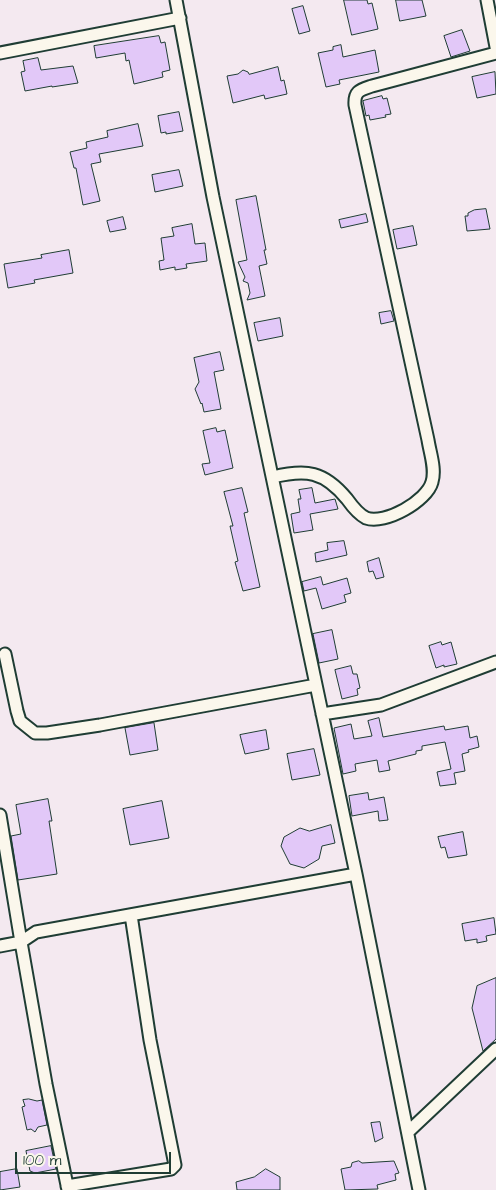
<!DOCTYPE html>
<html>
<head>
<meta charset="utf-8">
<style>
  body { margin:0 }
  #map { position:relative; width:496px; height:1190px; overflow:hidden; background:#f4e9f0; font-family:"Architects Daughter",sans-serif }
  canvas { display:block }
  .scale { position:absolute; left:15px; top:1152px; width:156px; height:22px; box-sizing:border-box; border:2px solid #1f3d34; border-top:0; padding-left:6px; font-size:15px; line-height:18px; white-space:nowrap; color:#1f3d34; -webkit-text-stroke:4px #fbf7ec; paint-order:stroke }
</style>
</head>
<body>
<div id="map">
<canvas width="496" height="1190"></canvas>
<div class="scale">100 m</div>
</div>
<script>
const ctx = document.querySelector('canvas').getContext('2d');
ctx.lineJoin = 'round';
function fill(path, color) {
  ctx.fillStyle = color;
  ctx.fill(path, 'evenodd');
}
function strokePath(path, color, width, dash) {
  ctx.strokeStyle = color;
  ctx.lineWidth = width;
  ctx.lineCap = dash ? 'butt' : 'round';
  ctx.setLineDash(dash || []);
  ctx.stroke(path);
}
const building = new Path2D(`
  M 344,0 L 367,0 L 368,4 L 372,3 L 378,29 L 352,35 Z
  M 396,0 L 422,0 L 426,16 L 400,21 Z
  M 303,6 L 310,31 L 299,34 L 292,9 Z
  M 462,30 L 470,51 L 451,57 L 444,36 Z
  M 159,36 L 161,43 L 165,42 L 170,70 L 162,72 L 163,77 L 134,84 L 129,60 L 126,61 L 125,53 L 96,58 L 94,46 Z
  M 341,45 L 343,57 L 375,50 L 379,72 L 339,80 L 340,84 L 326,87 L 318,53 L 333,50 L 333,47 Z
  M 38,58 L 41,70 L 73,66 L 78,83 L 52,87 L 52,86 L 25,91 L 21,72 L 25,71 L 23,61 Z
  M 278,67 L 281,81 L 284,80 L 287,94 L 265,99 L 264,95 L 233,103 L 227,76 L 238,74 L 243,70 L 248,72 L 249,74 Z
  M 495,72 L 496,94 L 477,98 L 472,77 Z
  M 382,96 L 383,99 L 387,98 L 391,114 L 385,115 L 386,117 L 370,120 L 369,115 L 366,116 L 363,101 Z
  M 179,112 L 183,131 L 166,134 L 166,132 L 161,133 L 158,116 Z
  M 138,124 L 143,146 L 99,154 L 101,162 L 91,164 L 100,201 L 83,205 L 76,168 L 74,168 L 70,152 L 87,148 L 86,142 L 108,137 L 107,131 Z
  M 179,170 L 183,186 L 155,192 L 152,175 Z
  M 256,196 L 266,250 L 264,250 L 267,264 L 259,266 L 265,296 L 247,300 L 250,293 L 248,283 L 243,281 L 245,277 L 238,262 L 247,260 L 236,200 Z
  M 486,209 L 490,229 L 467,231 L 465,216 L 468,216 L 468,213 L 474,210 Z
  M 366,214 L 368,222 L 341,228 L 339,220 Z
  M 123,217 L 126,229 L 110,232 L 107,221 Z
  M 192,224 L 195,244 L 205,243 L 207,261 L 186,264 L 187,268 L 175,270 L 175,267 L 160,270 L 159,261 L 164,260 L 161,238 L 174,236 L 172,228 Z
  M 413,226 L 417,245 L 397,249 L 393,230 Z
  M 69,250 L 73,273 L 34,280 L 35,283 L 8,288 L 4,264 L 42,258 L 41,255 Z
  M 391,311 L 394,321 L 381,324 L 379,313 Z
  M 280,318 L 283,336 L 258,341 L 254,323 Z
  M 220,352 L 224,370 L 214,372 L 221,409 L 204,412 L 202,403 L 201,404 L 195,389 L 199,382 L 194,358 Z
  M 216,428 L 217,432 L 225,430 L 233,468 L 205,475 L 202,464 L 210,463 L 203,431 Z
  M 242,488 L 248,512 L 244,513 L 260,587 L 243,591 L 235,562 L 238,561 L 230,526 L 233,526 L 224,492 Z
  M 312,488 L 315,503 L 335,499 L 338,509 L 310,514 L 313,530 L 294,533 L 291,514 L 300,512 L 298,499 L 301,499 L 299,490 Z
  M 344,541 L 347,555 L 316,562 L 315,553 L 328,550 L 327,543 Z
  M 379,558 L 384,577 L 376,579 L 373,571 L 369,572 L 367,562 Z
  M 321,577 L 323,585 L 347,578 L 351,593 L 344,595 L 346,602 L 322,609 L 316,588 L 304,591 L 302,582 Z
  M 332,630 L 338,659 L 319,663 L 313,634 Z
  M 441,642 L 442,645 L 451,642 L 457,664 L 444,667 L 444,665 L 436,668 L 429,646 Z
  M 351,666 L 353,674 L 357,674 L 360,688 L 357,689 L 358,695 L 342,699 L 335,670 Z
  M 379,718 L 383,737 L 444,726 L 445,730 L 468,726 L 470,738 L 477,736 L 479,747 L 468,750 L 469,752 L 462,754 L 465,771 L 454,773 L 456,784 L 440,786 L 437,772 L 451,769 L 445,742 L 422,746 L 422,750 L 416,751 L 416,754 L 388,761 L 390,770 L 379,772 L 377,760 L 355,764 L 356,771 L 343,774 L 334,728 L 351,724 L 354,739 L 372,736 L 368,721 Z
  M 154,723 L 158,750 L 130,755 L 125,728 Z
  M 266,730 L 269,749 L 245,754 L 240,735 Z
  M 314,749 L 320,775 L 292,780 L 287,754 Z
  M 368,793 L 369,800 L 384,797 L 388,820 L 379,821 L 378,811 L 352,816 L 349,796 Z
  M 48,799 L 52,821 L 49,821 L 57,874 L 18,880 L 11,836 L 21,834 L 16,805 Z
  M 162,801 L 169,838 L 130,845 L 123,809 Z
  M 331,825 L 335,843 L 322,846 L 319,859 L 304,868 L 290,864 L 281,846 L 284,837 L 300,828 L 309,831 Z
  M 463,832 L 467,855 L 448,858 L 445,847 L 441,848 L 438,837 Z
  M 494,918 L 496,934 L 486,936 L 487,941 L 477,943 L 477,939 L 465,941 L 462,924 Z
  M 496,978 L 496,1039 L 483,1051 L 472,1008 L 477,986 Z
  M 29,1099 L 37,1101 L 42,1100 L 47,1125 L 38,1127 L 35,1132 L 31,1129 L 27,1130 L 22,1107 L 25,1106 L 23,1100 Z
  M 380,1122 L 383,1138 L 375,1142 L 371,1123 Z
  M 51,1146 L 56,1169 L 35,1173 L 30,1171 L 26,1151 Z
  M 359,1161 L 362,1163 L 394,1161 L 399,1173 L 395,1174 L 396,1180 L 377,1185 L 378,1189 L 345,1190 L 341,1169 L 351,1167 L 352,1163 Z
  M 17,1169 L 20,1187 L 0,1190 L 0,1172 Z
  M 266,1169 L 280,1177 L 280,1190 L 237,1190 L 236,1182 L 254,1177 Z`);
fill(building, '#e2c8f8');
strokePath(building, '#1f3d34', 1);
const minor = new Path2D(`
  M 176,0 L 213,197 L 356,874 L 419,1190
  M 487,0 L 496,47
  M 0,53 L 180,18
  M 273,477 C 306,469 324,471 347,499 C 352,506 358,514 366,518 C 385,525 427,501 432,482 C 436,469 430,453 428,440 L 355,105 C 354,91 360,90 372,86 L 496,53
  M 5,654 L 17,711 L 20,721 L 35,733 L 47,733 L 100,725 L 316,685
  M 322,714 L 381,705 L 496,662
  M 0,815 L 21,942 L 0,946
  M 408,1132 L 496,1049
  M 67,1186 L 171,1169 L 175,1165 L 150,1040 L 131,915
  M 68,1190 L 46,1084 L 21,942 L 36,932 L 356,874`);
strokePath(minor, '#1f3d34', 15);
strokePath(minor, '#fbf7ec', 11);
</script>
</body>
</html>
